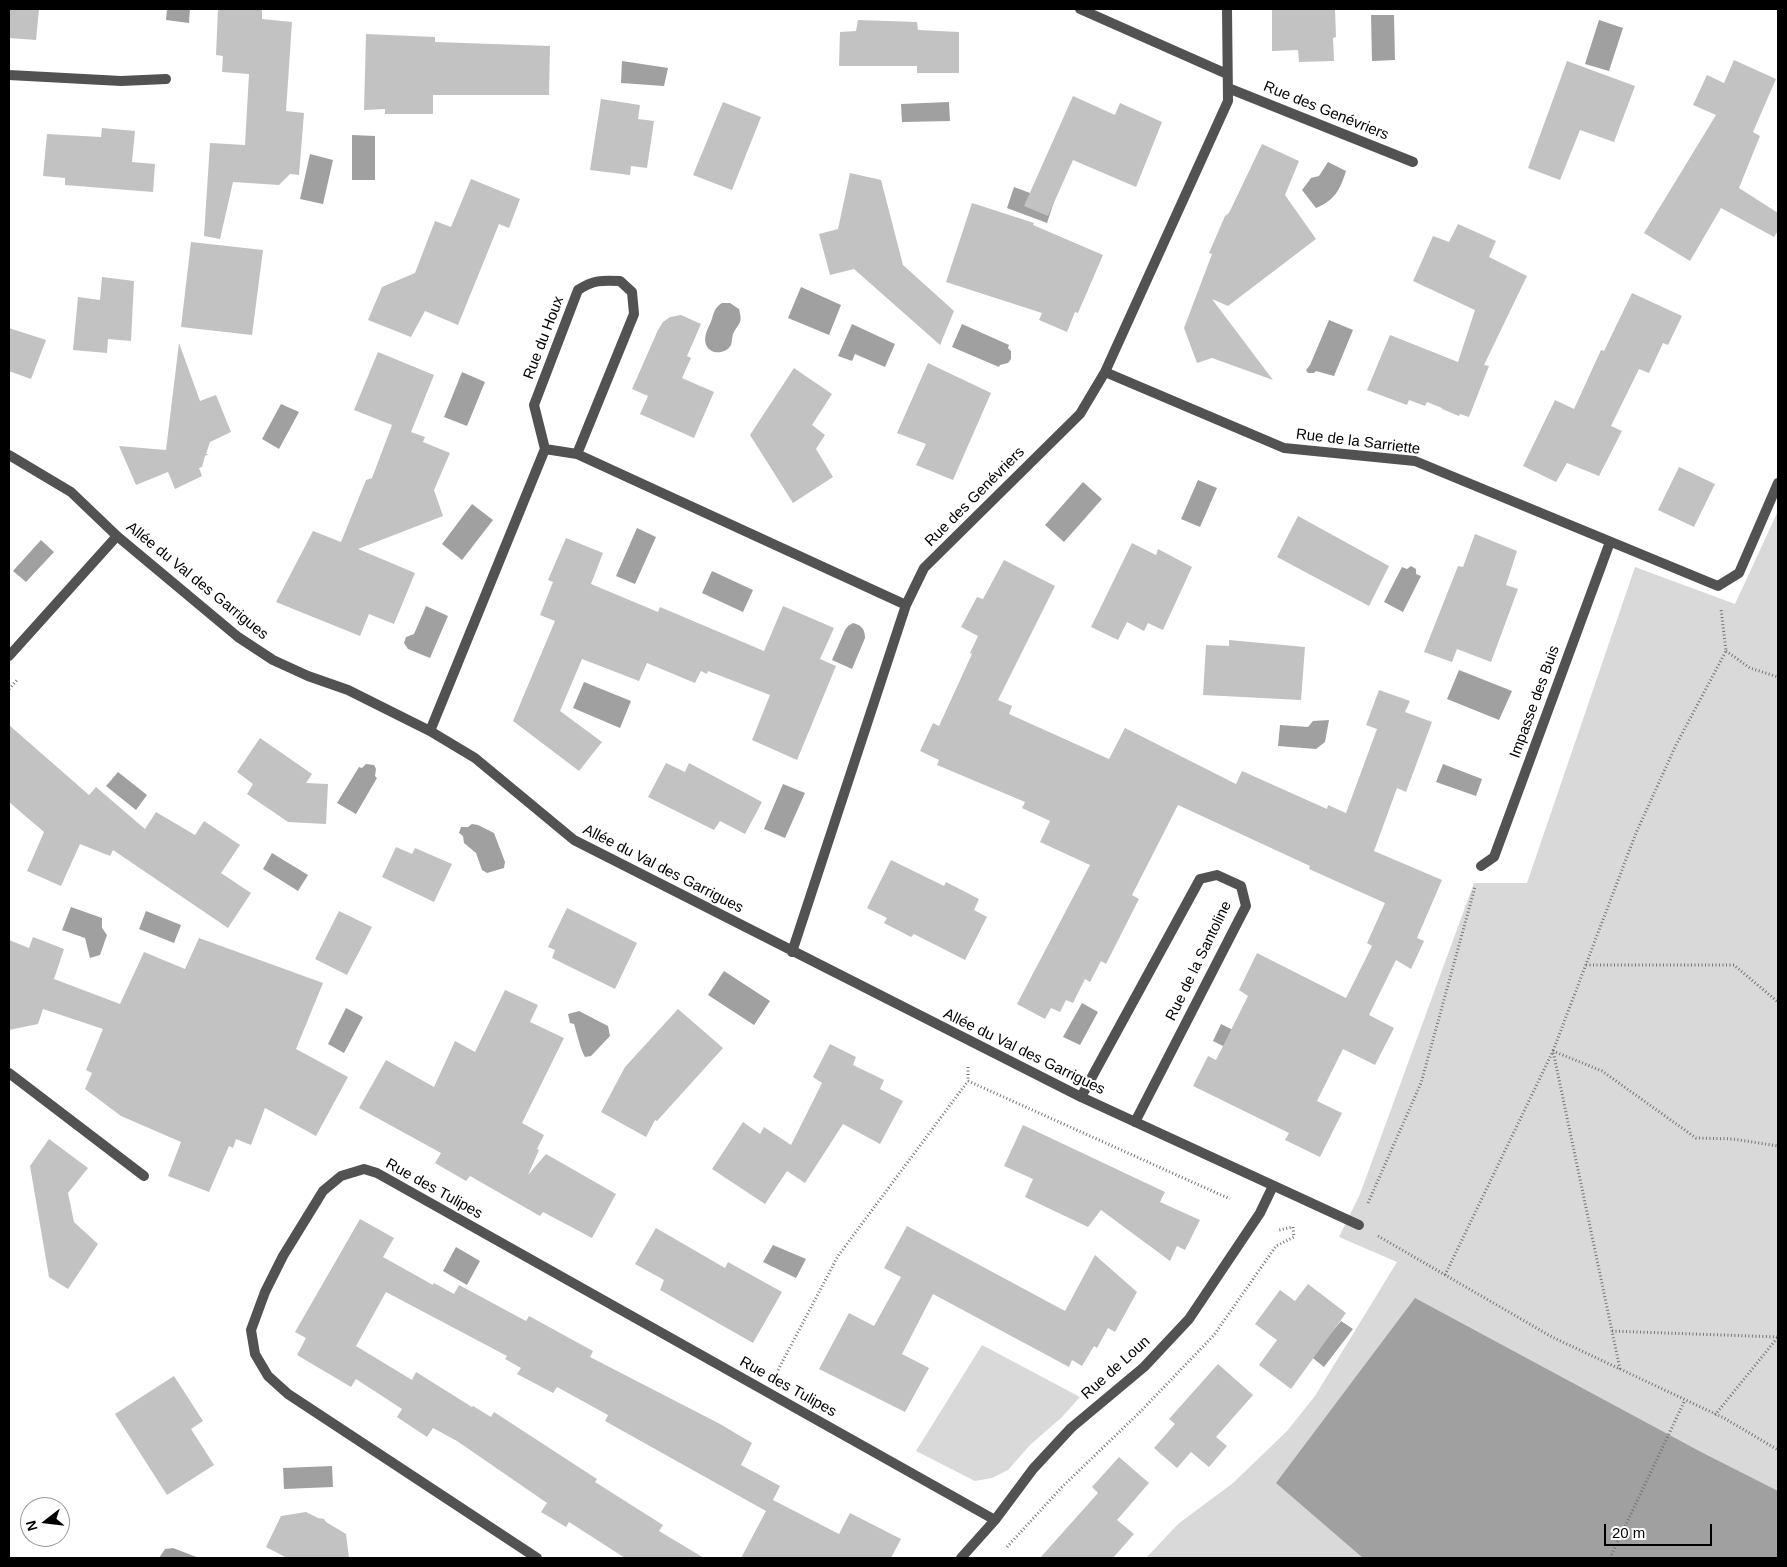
<!DOCTYPE html>
<html>
<head>
<meta charset="utf-8">
<style>
  body { margin:0 }
  #map { position:relative; width:1787px; height:1567px; overflow:hidden; background:#fff; font-family:Helvetica,sans-serif }
  canvas { display:block }
  .frame { position:absolute; inset:0; border:10px solid #000; pointer-events:none }
  .north { position:absolute; left:20px; top:1497px; width:50px; height:50px; box-sizing:border-box; background:#fff; border:1px solid #999; border-radius:50%; rotate:254deg; font-size:14px; font-weight:700; line-height:20px; text-align:center; color:#000 }
  .north::after { content:''; display:block; margin:auto; width:18px; height:22px; background:#000; clip-path:polygon(50% 0,100% 100%,50% 72%,0 100%) }
  .scale { position:absolute; left:1604px; top:1524px; width:108px; height:22px; box-sizing:border-box; border:2px solid #000; border-top:0; padding-left:6px; font-size:15px; line-height:18px; white-space:nowrap; color:#000; -webkit-text-stroke:4px #fff; paint-order:stroke }
</style>
</head>
<body>
<div id="map">
<canvas width="1787" height="1567"></canvas>
<div class="frame"></div>
<div class="north">N</div>
<div class="scale">20 m</div>
</div>
<script>
const ctx = document.querySelector('canvas').getContext('2d');
ctx.lineJoin = 'round';
function fill(path, color) {
  ctx.fillStyle = color;
  ctx.fill(path, 'evenodd');
}
function strokePath(path, color, width, dash) {
  ctx.strokeStyle = color;
  ctx.lineWidth = width;
  ctx.lineCap = dash ? 'butt' : 'round';
  ctx.setLineDash(dash || []);
  ctx.stroke(path);
}
function label(font, color, halo, rows, align = 'center') {
  ctx.font = font + ' Helvetica,sans-serif';
  ctx.lineWidth = 4;
  ctx.setLineDash([]);
  ctx.textBaseline = 'middle';
  ctx.strokeStyle = halo;
  ctx.fillStyle = color;
  for (const [text, x, y, turn = 0] of rows) {
    ctx.save();
    ctx.translate(x, y);
    ctx.rotate((+turn || 0) * Math.PI / 180);
    ctx.textAlign = isNaN(turn) ? turn : align;
    if (halo) ctx.strokeText(text, 0, 0);
    ctx.fillText(text, 0, 0);
    ctx.restore();
  }
}
fill(new Path2D(`
  M 1778,511 L 1778,1558 L 1146,1558 L 1178,1524 L 1233,1483 L 1287,1431 L 1315,1396 L 1397,1262 L 1339,1237 L 1360,1194 L 1474,883 L 1527,883 L 1635,567 L 1735,604 Z
  M 982,1345 L 1080,1397 L 1062,1417 L 1030,1445 L 1008,1470 L 992,1478 L 975,1481 L 916,1451 Z`), '#d9d9d9');
fill(new Path2D(`
  M 167,9 L 190,9 L 189,23 L 166,20 Z
  M 1371,15 L 1394,15 L 1395,60 L 1372,61 Z
  M 1599,20 L 1623,28 L 1609,71 L 1585,64 Z
  M 622,61 L 668,68 L 664,86 L 621,83 Z
  M 949,102 L 950,121 L 902,122 L 901,104 Z
  M 352,135 L 375,136 L 375,180 L 352,180 Z
  M 310,154 L 333,160 L 323,204 L 300,199 Z
  M 1328,162 L 1346,171 C 1340,190 1335,200 1316,208 L 1302,190 L 1311,178 L 1319,176 Z
  M 1014,187 L 1054,202 L 1047,223 L 1007,208 Z
  M 801,287 L 841,305 L 829,335 L 788,318 Z
  M 722,303 L 730,303 L 739,309 C 743,324 739,322 733,334 C 732,337 732,342 731,345 C 723,359 695,353 709,326 C 714,317 712,309 722,303 Z
  M 1329,320 L 1353,330 L 1334,376 L 1316,371 L 1314,373 L 1308,373 L 1306,370 L 1310,365 Z
  M 852,324 L 895,344 L 885,367 L 855,354 L 852,361 L 838,356 Z
  M 962,324 L 1009,345 L 1008,348 L 1011,351 L 1011,359 L 1008,363 L 1000,365 L 999,367 L 952,347 Z
  M 462,372 L 485,382 L 467,426 L 444,417 Z
  M 281,404 L 299,412 L 279,449 L 262,439 Z
  M 1198,480 L 1217,488 L 1200,527 L 1181,519 Z
  M 1083,482 L 1102,499 L 1064,542 L 1045,525 Z
  M 472,504 L 493,520 L 462,560 L 442,544 Z
  M 637,528 L 656,537 L 635,584 L 616,576 Z
  M 41,540 L 54,552 L 26,582 L 13,571 Z
  M 1411,566 L 1416,569 L 1416,574 L 1421,576 L 1403,612 L 1384,602 L 1402,567 L 1407,569 Z
  M 712,571 L 753,590 L 743,612 L 702,593 Z
  M 426,606 L 448,616 L 430,658 L 408,649 L 404,643 L 406,637 L 414,634 Z
  M 853,623 C 862,625 865,630 865,638 L 852,669 L 832,660 L 845,630 L 848,626 Z
  M 1459,670 L 1512,691 L 1499,720 L 1447,699 Z
  M 584,682 L 631,701 L 620,728 L 573,708 Z
  M 1329,720 L 1325,742 L 1316,749 L 1278,746 L 1280,725 L 1308,727 L 1313,721 Z
  M 366,764 L 374,765 L 376,769 L 375,776 L 377,778 L 356,814 L 337,803 L 359,767 L 362,768 Z
  M 1443,764 L 1482,779 L 1476,796 L 1436,782 Z
  M 118,772 L 147,795 L 136,810 L 106,786 Z
  M 783,784 L 805,793 L 785,838 L 764,829 Z
  M 472,824 L 478,825 L 494,833 L 505,862 L 504,868 L 487,873 L 482,870 L 476,853 L 464,843 L 463,836 L 459,833 L 461,827 L 468,827 Z
  M 272,853 L 308,875 L 298,891 L 263,869 Z
  M 71,907 L 102,918 L 102,928 L 107,935 L 100,955 L 90,958 L 85,938 L 62,930 Z
  M 146,911 L 181,925 L 174,943 L 139,929 Z
  M 724,971 L 770,1001 L 754,1025 L 708,995 Z
  M 1082,1003 L 1098,1012 L 1080,1045 L 1063,1037 Z
  M 346,1008 L 363,1017 L 344,1053 L 328,1044 Z
  M 579,1011 L 608,1026 L 610,1036 L 591,1056 L 585,1057 C 581,1051 577,1034 574,1024 L 570,1023 L 568,1014 Z
  M 1221,1024 L 1255,1041 L 1247,1058 L 1213,1041 Z
  M 773,1245 L 806,1259 L 796,1278 L 763,1262 Z
  M 456,1247 L 480,1261 L 467,1285 L 443,1271 Z
  M 1415,1298 L 1701,1452 L 1778,1491 L 1778,1558 L 1363,1558 L 1276,1483 Z
  M 1341,1321 L 1353,1329 L 1324,1367 L 1309,1355 L 1327,1338 Z
  M 332,1466 L 333,1487 L 284,1489 L 283,1468 Z
  M 173,1548 L 199,1558 L 159,1558 L 165,1549 Z`), '#a0a0a0');
fill(new Path2D(`
  M 9,9 L 39,9 L 36,40 L 9,38 Z
  M 218,9 L 262,9 L 262,19 L 292,22 L 286,111 L 304,113 L 299,175 L 290,174 L 279,185 L 233,182 L 220,239 L 204,236 L 210,143 L 245,145 L 249,74 L 222,72 L 223,56 L 216,55 Z
  M 1272,9 L 1335,9 L 1336,37 L 1333,38 L 1334,61 L 1299,62 L 1298,50 L 1272,51 Z
  M 858,20 L 917,22 L 918,30 L 959,32 L 959,73 L 917,73 L 917,66 L 839,66 L 840,32 L 856,31 Z
  M 366,34 L 435,37 L 435,42 L 550,46 L 549,95 L 433,95 L 433,114 L 385,114 L 385,109 L 364,110 Z
  M 1734,60 L 1776,79 L 1753,132 L 1760,136 L 1739,188 L 1778,213 L 1778,231 L 1774,237 L 1721,208 L 1690,261 L 1644,233 L 1716,115 L 1693,105 L 1707,75 L 1724,83 Z
  M 1567,61 L 1635,86 L 1614,142 L 1580,130 L 1560,180 L 1528,168 Z
  M 1073,96 L 1115,115 L 1120,103 L 1162,122 L 1136,187 L 1073,160 L 1048,216 L 1024,206 Z
  M 601,99 L 640,105 L 638,119 L 654,121 L 647,168 L 631,166 L 630,175 L 590,170 Z
  M 723,102 L 761,117 L 732,190 L 693,175 Z
  M 102,128 L 135,131 L 132,162 L 155,164 L 153,192 L 65,185 L 65,178 L 43,176 L 47,134 L 101,137 Z
  M 1262,144 L 1299,161 L 1285,195 L 1316,239 L 1228,306 L 1212,299 L 1273,380 L 1212,358 L 1197,363 L 1184,328 L 1212,254 L 1209,253 L 1225,216 L 1229,213 Z
  M 850,173 L 881,180 L 903,265 L 954,311 L 940,345 L 854,269 L 830,275 L 819,234 L 838,229 Z
  M 471,179 L 520,199 L 509,228 L 499,224 L 458,325 L 425,311 L 411,337 L 368,320 L 382,287 L 415,273 L 435,221 L 451,227 Z
  M 972,203 L 1034,223 L 1033,225 L 1103,255 L 1078,313 L 1075,312 L 1067,332 L 1039,320 L 1042,313 L 946,282 Z
  M 1458,224 L 1496,241 L 1489,257 L 1527,276 L 1484,365 L 1489,366 L 1469,417 L 1460,414 L 1459,416 L 1442,409 L 1442,408 L 1427,402 L 1425,406 L 1409,400 L 1407,405 L 1367,390 L 1390,335 L 1458,362 L 1475,310 L 1413,281 L 1433,236 L 1449,242 Z
  M 191,242 L 263,250 L 252,335 L 181,327 Z
  M 102,277 L 134,281 L 131,341 L 108,339 L 107,353 L 73,350 L 78,297 L 100,300 Z
  M 1632,293 L 1682,316 L 1668,345 L 1663,343 L 1649,373 L 1639,369 L 1611,426 L 1622,431 L 1599,476 L 1567,463 L 1556,482 L 1523,466 L 1555,400 L 1574,409 L 1601,350 L 1604,351 Z
  M 681,315 L 701,324 L 687,356 L 691,358 L 682,378 L 714,392 L 694,438 L 640,414 L 648,396 L 632,389 L 658,330 L 663,322 L 670,317 Z
  M 9,328 L 46,340 L 31,379 L 9,371 Z
  M 179,343 L 200,401 L 216,395 L 231,432 L 210,442 L 206,454 L 209,454 L 205,456 L 202,467 L 199,468 L 202,476 L 175,489 L 168,472 L 136,485 L 119,446 L 166,450 Z
  M 378,352 L 434,375 L 411,432 L 425,437 L 423,442 L 450,453 L 434,490 L 443,516 L 358,549 L 415,573 L 394,624 L 369,614 L 360,636 L 276,602 L 313,531 L 341,542 L 366,480 L 372,478 L 392,425 L 354,410 Z
  M 928,363 L 991,393 L 953,480 L 916,465 L 926,444 L 897,433 Z
  M 794,368 L 832,394 L 812,425 L 825,435 L 816,449 L 833,477 L 793,503 L 750,435 Z
  M 1679,467 L 1715,484 L 1694,527 L 1658,510 Z
  M 1298,516 L 1389,566 L 1369,606 L 1277,557 Z
  M 1475,534 L 1517,551 L 1506,585 L 1518,589 L 1491,662 L 1457,649 L 1452,662 L 1424,652 L 1458,566 L 1463,567 Z
  M 566,538 L 603,553 L 591,584 L 658,612 L 660,607 L 764,651 L 783,606 L 834,628 L 820,659 L 836,666 L 797,760 L 752,740 L 770,695 L 708,671 L 707,674 L 701,671 L 695,683 L 647,663 L 639,681 L 582,659 L 560,711 L 602,742 L 579,771 L 513,721 L 555,621 L 540,615 L 553,582 L 548,580 Z
  M 1132,543 L 1156,555 L 1158,549 L 1192,567 L 1163,630 L 1148,623 L 1144,631 L 1127,622 L 1118,640 L 1091,627 Z
  M 1004,560 L 1055,586 L 998,700 L 1012,706 L 1009,714 L 1109,759 L 1125,728 L 1236,784 L 1242,771 L 1327,809 L 1328,805 L 1346,813 L 1377,729 L 1366,725 L 1379,690 L 1410,701 L 1405,712 L 1432,722 L 1406,792 L 1397,788 L 1374,851 L 1442,880 L 1417,938 L 1424,941 L 1411,969 L 1396,960 L 1369,1015 L 1394,1028 L 1375,1065 L 1343,1049 L 1317,1101 L 1342,1113 L 1320,1157 L 1285,1140 L 1289,1133 L 1193,1086 L 1208,1056 L 1216,1060 L 1248,996 L 1239,990 L 1257,953 L 1346,998 L 1372,946 L 1367,943 L 1385,903 L 1309,869 L 1310,866 L 1178,805 L 1132,895 L 1139,899 L 1106,964 L 1101,961 L 1090,982 L 1085,979 L 1073,1003 L 1066,1000 L 1060,1012 L 1051,1008 L 1045,1019 L 1017,1004 L 1090,865 L 1040,842 L 1050,821 L 1022,808 L 1025,802 L 937,765 L 939,760 L 920,751 L 933,723 L 939,726 L 972,654 L 970,653 L 978,636 L 961,627 L 977,597 L 983,599 Z
  M 1229,640 L 1305,647 L 1301,700 L 1203,695 L 1206,645 L 1229,646 Z
  M 9,725 L 89,795 L 96,787 L 145,829 L 156,812 L 195,835 L 204,821 L 240,845 L 221,873 L 251,893 L 228,928 L 113,850 L 110,856 L 80,844 L 61,886 L 27,871 L 44,832 L 9,802 Z
  M 260,738 L 312,774 L 306,783 L 328,784 L 326,824 L 288,822 L 247,794 L 253,784 L 237,772 Z
  M 666,763 L 685,772 L 689,763 L 762,802 L 745,834 L 720,821 L 714,830 L 648,797 Z
  M 396,847 L 412,854 L 415,848 L 452,864 L 434,902 L 382,877 Z
  M 891,860 L 944,886 L 946,882 L 979,899 L 974,910 L 987,917 L 965,960 L 914,934 L 911,937 L 884,923 L 887,918 L 867,908 Z
  M 567,908 L 637,943 L 615,989 L 552,958 L 555,950 L 548,947 Z
  M 339,911 L 372,927 L 347,975 L 315,959 Z
  M 33,937 L 64,949 L 54,979 L 120,1004 L 144,952 L 185,969 L 199,938 L 323,983 L 296,1049 L 348,1077 L 316,1136 L 265,1108 L 251,1145 L 236,1139 L 233,1148 L 229,1146 L 209,1192 L 168,1176 L 181,1142 L 121,1116 L 85,1089 L 92,1073 L 86,1070 L 103,1029 L 43,1009 L 38,1024 L 9,1030 L 9,940 L 29,948 Z
  M 505,990 L 538,1005 L 530,1022 L 564,1038 L 522,1123 L 544,1135 L 537,1149 L 539,1150 L 528,1175 L 546,1154 L 616,1194 L 592,1238 L 543,1212 L 540,1216 L 470,1176 L 466,1181 L 435,1163 L 441,1153 L 359,1108 L 386,1060 L 434,1087 L 455,1041 L 475,1052 Z
  M 678,1009 L 723,1048 L 657,1121 L 655,1120 L 646,1137 L 601,1112 L 625,1067 Z
  M 830,1044 L 856,1057 L 853,1065 L 884,1080 L 880,1089 L 903,1101 L 880,1144 L 843,1124 L 805,1183 L 787,1171 L 765,1204 L 712,1169 L 743,1122 L 760,1134 L 764,1127 L 791,1145 L 822,1083 L 813,1077 Z
  M 1023,1125 L 1165,1192 L 1160,1202 L 1200,1220 L 1185,1250 L 1177,1246 L 1170,1261 L 1101,1210 L 1088,1227 L 1025,1197 L 1033,1179 L 1004,1166 Z
  M 49,1139 L 88,1168 L 68,1193 L 74,1222 L 98,1244 L 68,1289 L 49,1277 L 30,1166 Z
  M 360,1219 L 394,1238 L 383,1257 L 433,1285 L 434,1283 L 454,1294 L 459,1285 L 526,1321 L 529,1316 L 593,1351 L 590,1357 L 720,1424 L 752,1443 L 741,1465 L 780,1486 L 773,1500 L 839,1534 L 850,1513 L 901,1539 L 891,1558 L 741,1558 L 766,1511 L 605,1421 L 608,1415 L 557,1387 L 553,1393 L 517,1374 L 521,1368 L 505,1359 L 507,1356 L 386,1292 L 356,1346 L 412,1380 L 416,1372 L 472,1407 L 473,1406 L 491,1417 L 494,1412 L 597,1479 L 595,1482 L 663,1525 L 659,1531 L 704,1558 L 625,1558 L 569,1522 L 566,1527 L 541,1512 L 547,1503 L 457,1441 L 433,1428 L 427,1437 L 397,1417 L 402,1409 L 356,1379 L 351,1387 L 297,1355 L 306,1338 L 295,1332 Z
  M 907,1226 L 1065,1311 L 1095,1255 L 1137,1292 L 1115,1332 L 1108,1328 L 1097,1348 L 1094,1346 L 1082,1366 L 1072,1360 L 1069,1367 L 933,1294 L 902,1354 L 929,1368 L 905,1412 L 819,1369 L 849,1313 L 874,1326 L 901,1277 L 884,1268 Z
  M 656,1228 L 725,1268 L 728,1262 L 782,1292 L 753,1343 L 660,1290 L 664,1280 L 635,1264 Z
  M 1308,1284 L 1346,1313 L 1291,1389 L 1259,1365 L 1277,1340 L 1255,1324 L 1280,1290 L 1295,1301 Z
  M 1218,1364 L 1253,1395 L 1216,1437 L 1227,1446 L 1209,1467 L 1191,1452 L 1177,1468 L 1154,1448 L 1175,1424 L 1169,1419 Z
  M 174,1376 L 203,1421 L 191,1429 L 214,1465 L 167,1495 L 115,1414 Z
  M 1119,1457 L 1149,1483 L 1117,1520 L 1134,1534 L 1113,1558 L 1040,1558 L 1098,1493 L 1092,1487 Z
  M 306,1512 L 318,1518 L 324,1519 L 326,1522 L 346,1534 L 349,1558 L 287,1558 L 266,1547 L 281,1516 Z`), '#c2c2c2');
strokePath(new Path2D(`
  M 1726,651 L 1750,668 L 1778,677
  M 9,689 L 17,680
  M 1586,965 L 1734,965 L 1778,1002
  M 968,1067 L 968,1081 L 1230,1199
  M 1368,1203 L 1421,1083 L 1475,887
  M 1378,1236 L 1552,1337 L 1724,1418 L 1778,1450
  M 1445,1275 L 1553,1051 L 1602,1071 L 1696,1138 L 1733,1139 L 1778,1146
  M 1612,1331 L 1778,1337
  M 1620,1369 L 1553,1051 L 1636,833 L 1676,745 L 1726,651 L 1721,609
  M 778,1370 L 838,1256 L 968,1081
  M 1715,1415 L 1778,1337
  M 1007,1547 L 1062,1487 L 1141,1411 L 1214,1335 L 1276,1246 L 1294,1237 L 1293,1227 L 1279,1230
  M 1610,1558 L 1685,1400`), '#747474', 3, [1, 2.5]);
strokePath(new Path2D(`
  M 9,1073 L 144,1176`), '#525252', 10);
strokePath(new Path2D(`
  M 1080,9 L 1227,74
  M 9,75 L 121,81 L 166,79
  M 1228,88 L 1413,162
  M 1105,372 L 1284,448 L 1415,461 L 1718,586 L 1739,573 L 1778,483
  M 545,449 L 577,454 L 906,605
  M 9,455 L 71,492 L 117,536 L 238,637 L 273,660 L 308,676 L 348,690 L 430,731 L 475,758 L 574,840 L 1081,1097 L 1359,1225
  M 9,656 L 117,536
  M 430,731 L 545,449 L 534,405 L 578,290 C 593,280 602,280 620,281 L 632,292 L 634,314 L 577,454
  M 1481,866 L 1494,857 L 1610,542
  M 792,952 L 906,605 L 924,568 L 1080,414 L 1105,372 L 1228,101 L 1227,9
  M 1081,1097 L 1200,879 L 1217,875 L 1241,886 L 1246,906 L 1135,1122
  M 537,1558 L 288,1394 L 268,1376 L 255,1354 L 251,1330 L 265,1292 L 283,1256 L 323,1191 L 341,1176 L 364,1169 L 377,1173 L 995,1520
  M 961,1558 L 995,1520 L 1033,1469 L 1071,1428 L 1144,1367 L 1189,1319 L 1260,1213 L 1273,1186`), '#525252', 10);
label('15px', '#000', '#fff', [
  ["Rue des Genévriers",1326,111,22],
  ["Rue du Houx",544,338,-69],
  ["Rue de la Sarriette",1358,442,7],
  ["Rue des Genévriers",975,497,-45],
  ["Allée du Val des Garrigues",197,581,39],
  ["Impasse des Buis",1535,702,-70],
  ["Allée du Val des Garrigues",663,869,27],
  ["Rue de la Santoline",1199,961,-64],
  ["Allée du Val des Garrigues",1024,1052,26],
  ["Rue des Tulipes",434,1189,29],
  ["Rue de Loun",1116,1368,-42],
  ["Rue des Tulipes",788,1387,29]
]);
</script>
</body>
</html>
